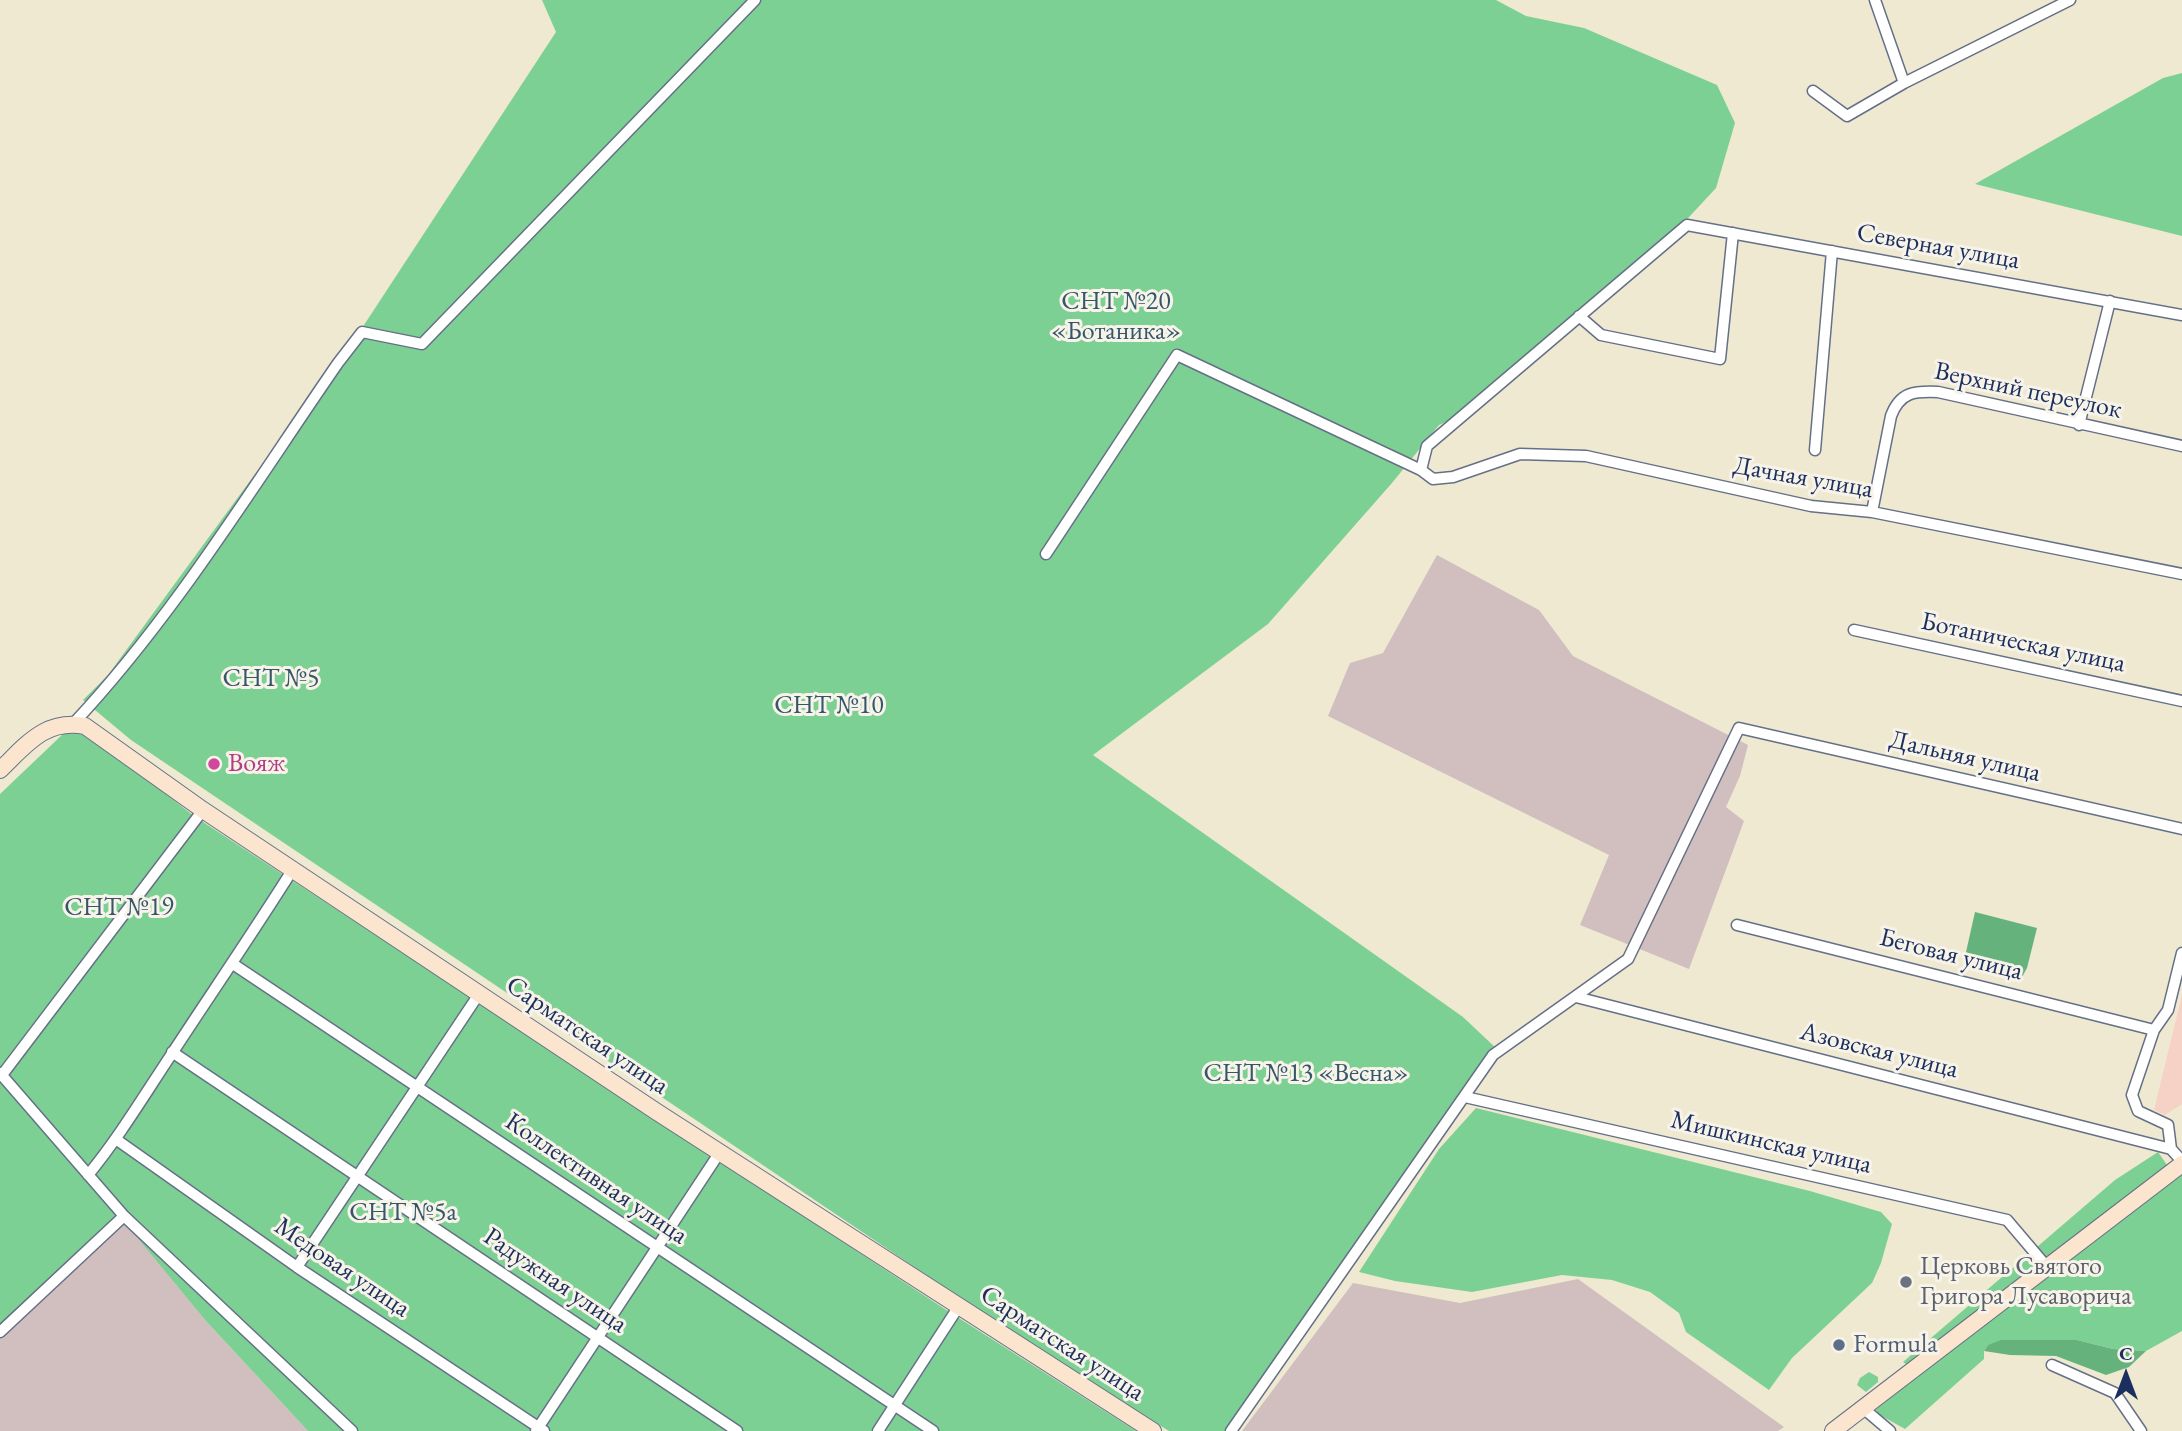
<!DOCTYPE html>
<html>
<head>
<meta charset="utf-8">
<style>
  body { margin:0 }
  #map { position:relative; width:2182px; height:1431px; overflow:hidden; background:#efe9d2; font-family:"EB Garamond",serif }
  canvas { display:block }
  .north { position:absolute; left:2091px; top:1340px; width:70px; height:70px; -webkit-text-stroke:5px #f7f3e8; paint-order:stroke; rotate:0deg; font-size:19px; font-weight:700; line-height:28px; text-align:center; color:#1b2f5e }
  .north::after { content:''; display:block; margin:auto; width:24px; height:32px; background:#1b2f5e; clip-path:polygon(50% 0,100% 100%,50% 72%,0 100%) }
</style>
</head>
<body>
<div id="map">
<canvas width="2182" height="1431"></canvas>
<div class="north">С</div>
</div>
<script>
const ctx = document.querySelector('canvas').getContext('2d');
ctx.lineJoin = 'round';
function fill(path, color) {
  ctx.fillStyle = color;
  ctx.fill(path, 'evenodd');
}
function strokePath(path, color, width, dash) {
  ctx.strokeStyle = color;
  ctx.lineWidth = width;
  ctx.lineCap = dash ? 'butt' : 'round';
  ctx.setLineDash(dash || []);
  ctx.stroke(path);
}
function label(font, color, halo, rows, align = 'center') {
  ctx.font = font + ' "EB Garamond",serif';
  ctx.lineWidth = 6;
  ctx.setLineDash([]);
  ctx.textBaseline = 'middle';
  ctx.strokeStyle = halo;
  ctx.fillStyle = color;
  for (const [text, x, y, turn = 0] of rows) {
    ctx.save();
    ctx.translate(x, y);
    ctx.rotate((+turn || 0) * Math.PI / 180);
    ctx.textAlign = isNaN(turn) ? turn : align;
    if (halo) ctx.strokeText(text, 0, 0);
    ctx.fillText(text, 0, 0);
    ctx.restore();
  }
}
fill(new Path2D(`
  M 2182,995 L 2182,1104 L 2165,1115 L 2154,1110 Z`), '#f6d1c5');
fill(new Path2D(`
  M 1437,555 L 1539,610 L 1573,656 L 1748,745 L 1740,776 L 1726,807 L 1744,821 L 1689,969 L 1580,925 L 1609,855 L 1328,716 L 1350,663 L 1383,653 Z
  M 118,1213 L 205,1320 L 308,1431 L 0,1431 L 0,1324 Z
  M 1578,1279 L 1784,1427 L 1778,1431 L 1242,1431 L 1353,1283 L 1460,1303 Z`), '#d1bfbf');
fill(new Path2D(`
  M 542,0 L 1496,0 L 1526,16 L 1584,28 L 1717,85 L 1735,123 L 1716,188 L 1677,230 L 1477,409 L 1439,425 L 1392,483 L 1268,624 L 1093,755 L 1463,1017 L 1498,1050 L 1232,1431 L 1169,1431 L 1051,1359 L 131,740 L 83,700 L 108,675 L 364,325 L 556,32 Z
  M 2182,73 L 2182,236 L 1975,184 L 2163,78 Z
  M 88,733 L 194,816 L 951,1313 L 1136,1431 L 308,1431 L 205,1320 L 118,1214 L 0,1324 L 0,794 L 63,734 Z
  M 1476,1108 L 1810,1191 L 1881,1212 L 1892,1224 L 1881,1263 L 1872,1283 L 1792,1358 L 1769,1390 L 1686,1332 L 1679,1313 L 1650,1292 L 1612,1280 L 1562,1275 L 1472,1292 L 1395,1281 L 1359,1272 L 1439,1149 Z
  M 2158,1152 L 2167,1165 L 1909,1366 L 1903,1362 L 2115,1180 Z
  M 2182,1168 L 2182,1331 L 2146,1351 L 2113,1349 L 2077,1340 L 1988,1345 L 1984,1351 L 1984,1359 L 1905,1429 L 1878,1414 L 1874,1405 Z
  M 1869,1372 L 1878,1377 L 1878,1382 L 1866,1392 L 1857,1385 L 1860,1378 Z`), '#7dd093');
fill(new Path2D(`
  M 1975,912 L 2037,928 L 2027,968 L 2022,977 L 1964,961 Z
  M 2001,1340 L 2077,1340 L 2113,1349 L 2146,1351 L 2129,1367 L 2106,1375 L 2056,1356 L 2010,1355 L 1984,1351 L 1988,1345 Z`), '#66b27d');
const minor = new Path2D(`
  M 1875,0 L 1904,83
  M 1813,91 L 1847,116 L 1904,83 L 2070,0
  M 1579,316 L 1601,335 L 1720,359 L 1733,233
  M 2079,425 L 2110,301
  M 1815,450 L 1832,251
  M 1421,470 L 1427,446 L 1687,225 L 2182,315
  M 1872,512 L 1891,416 C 1900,392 1914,391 1938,392 L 2182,446
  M 1046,554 L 1177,355 L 1421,470 L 1433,479 L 1453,477 L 1520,454 L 1586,456 L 1811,506 L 1872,512 L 2182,574
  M 1854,630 L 2182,701
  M 73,724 C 175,615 253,486 338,363 L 362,332 L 422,344 L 755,0
  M 1737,925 L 2154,1030
  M 2182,953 L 2168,1010 L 2154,1030 L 2132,1095 L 2138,1111 L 2168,1125 L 2171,1149 L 2182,1161
  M 233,964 L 933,1431
  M 1576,997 L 2171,1149
  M 172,1052 L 737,1431
  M 0,1073 L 124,1216 L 352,1431
  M 2,1075 L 203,810
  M 1465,1097 L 2007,1220 L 2047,1267
  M 117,1140 L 297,1267 L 544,1431
  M 88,1175 C 120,1136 145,1094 173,1052 C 213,991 254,931 293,869
  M 297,1267 L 479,994
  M 0,1332 L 124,1216
  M 2052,1365 L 2115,1393 L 2141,1431
  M 1863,1408 L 1890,1431
  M 536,1431 L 720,1152
  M 878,1431 L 959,1306
  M 1231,1431 L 1493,1055 L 1628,959 L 1739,728 L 2182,829`);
const secondary = new Path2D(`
  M 0,770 C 27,744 45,719 85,726 L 203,810 L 657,1112 L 1153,1431
  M 1833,1431 L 2182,1164`);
strokePath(minor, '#657087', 13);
strokePath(secondary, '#657087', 18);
strokePath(minor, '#fff', 10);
strokePath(secondary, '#fce5cf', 16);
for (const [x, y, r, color] of [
  [214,764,7,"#d1479c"],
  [1906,1282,7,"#6b7280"],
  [1839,1345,7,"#5c6f8a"]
]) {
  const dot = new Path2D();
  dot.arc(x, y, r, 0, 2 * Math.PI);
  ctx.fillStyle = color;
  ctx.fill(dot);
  strokePath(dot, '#f7f3e8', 2.5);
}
label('26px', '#1b2f5e', '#f7f3e8', [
  ["Северная улица",1938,247,10],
  ["Верхний переулок",2028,391,12],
  ["Дачная улица",1803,478,10],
  ["Ботаническая улица",2023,643,12],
  ["Дальняя улица",1965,757,13],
  ["Беговая улица",1951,955,14],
  ["Сарматская улица",587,1036,34],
  ["Азовская улица",1879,1051,14],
  ["Мишкинская улица",1771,1143,13],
  ["Коллективная улица",596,1179,34],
  ["Медовая улица",342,1268,34],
  ["Радужная улица",555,1281,34],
  ["Сарматская улица",1062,1344,33]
]);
label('26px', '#34576b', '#f7f3e8', [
  ["СНТ №20",1116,302],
  ["«Ботаника»",1116,332],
  ["СНТ №5",271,679],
  ["СНТ №10",829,706],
  ["СНТ №19",119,908],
  ["СНТ №13 «Весна»",1306,1074],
  ["СНТ №5а",403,1213]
]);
label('26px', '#b23c85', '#f7f3e8', [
  ["Вояж",228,764]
], 'left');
label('26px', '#5b616d', '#f7f3e8', [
  ["Церковь Святого",1920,1267],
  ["Григора Лусаворича",1920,1297]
], 'left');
label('26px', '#4e5e75', '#f7f3e8', [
  ["Formula",1853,1345]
], 'left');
</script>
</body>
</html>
